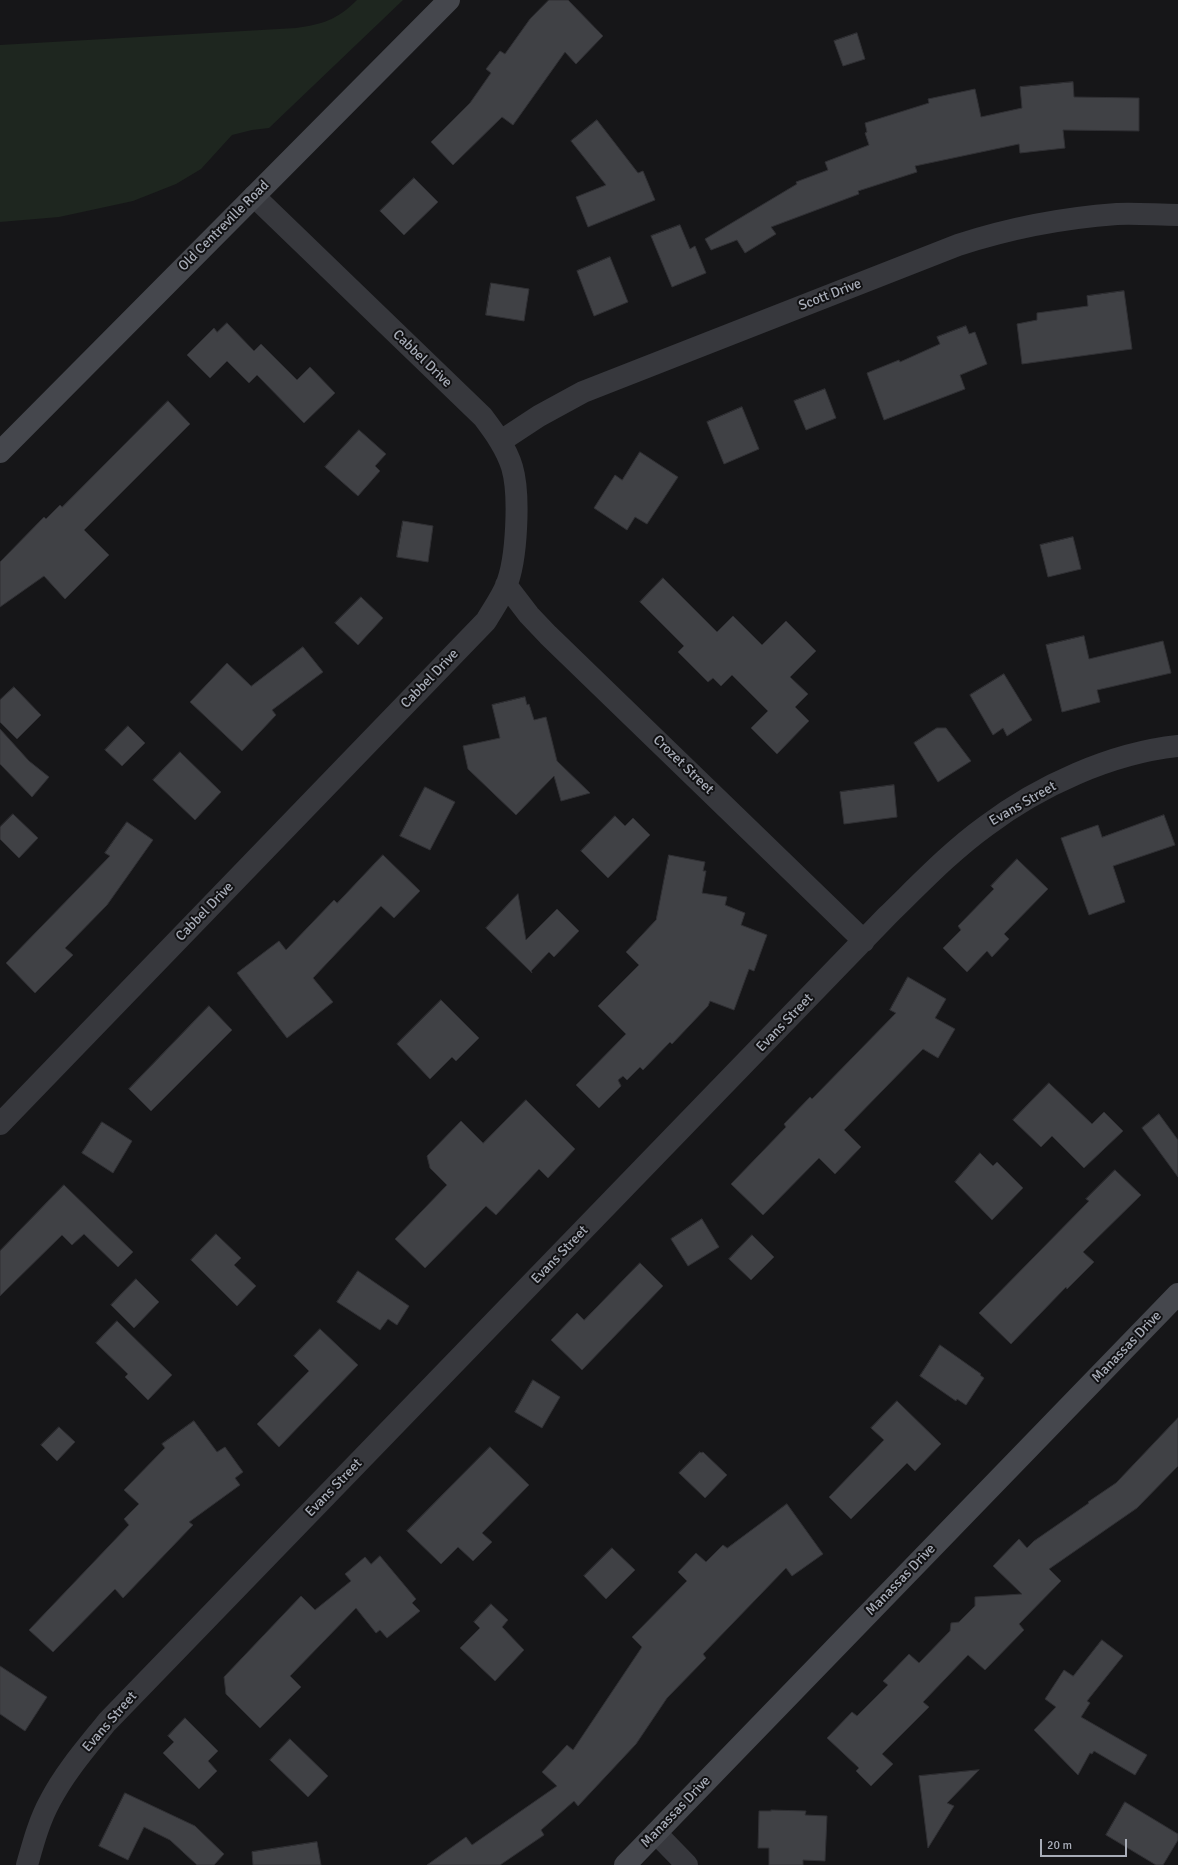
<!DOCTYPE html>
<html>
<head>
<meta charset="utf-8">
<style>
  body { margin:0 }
  #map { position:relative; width:1178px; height:1865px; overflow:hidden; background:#161618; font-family:Signika,sans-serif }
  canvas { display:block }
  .scale { position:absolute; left:1040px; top:1839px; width:87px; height:18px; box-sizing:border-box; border:2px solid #a8adb8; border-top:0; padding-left:5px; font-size:12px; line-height:14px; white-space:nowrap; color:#a8adb8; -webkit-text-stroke:3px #111113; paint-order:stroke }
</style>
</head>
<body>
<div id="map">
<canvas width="1178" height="1865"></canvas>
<div class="scale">20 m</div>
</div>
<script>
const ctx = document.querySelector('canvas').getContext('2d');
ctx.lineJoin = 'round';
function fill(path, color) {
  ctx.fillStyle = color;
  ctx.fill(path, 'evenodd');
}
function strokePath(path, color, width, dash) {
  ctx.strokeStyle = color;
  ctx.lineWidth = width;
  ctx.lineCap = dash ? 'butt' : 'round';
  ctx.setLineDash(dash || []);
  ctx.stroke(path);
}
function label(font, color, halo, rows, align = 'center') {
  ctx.font = font + ' Signika,sans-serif';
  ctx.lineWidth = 4;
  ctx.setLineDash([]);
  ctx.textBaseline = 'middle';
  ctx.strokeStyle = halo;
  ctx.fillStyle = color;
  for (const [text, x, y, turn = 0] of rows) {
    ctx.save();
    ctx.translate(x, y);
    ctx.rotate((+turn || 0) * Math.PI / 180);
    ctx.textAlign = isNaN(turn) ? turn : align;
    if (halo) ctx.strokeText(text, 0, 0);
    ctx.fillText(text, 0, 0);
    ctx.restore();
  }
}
fill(new Path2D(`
  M 357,0 L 403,0 L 269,128 L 252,130 L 232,135 L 201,169 L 176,184 L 133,201 L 59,217 L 0,222 L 0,45 L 296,28 C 323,24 337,20 357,0 Z`), '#1e261f');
const building = new Path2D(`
  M 549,0 L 568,0 L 603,36 L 576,64 L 565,52 L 513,125 L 502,117 L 453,165 L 431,142 L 470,103 L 491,73 L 486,69 L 500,51 L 505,54 L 530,19 Z
  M 857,33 L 865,59 L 843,66 L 834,41 Z
  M 1073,82 L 1074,97 L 1139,98 L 1139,131 L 1063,130 L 1065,148 L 1020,153 L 1019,144 L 915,166 L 917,172 L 858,191 L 859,194 L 771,227 L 776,234 L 745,253 L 737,240 L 711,250 L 705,239 L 797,184 L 796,182 L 828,170 L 825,162 L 869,145 L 865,133 L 867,132 L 865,123 L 929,103 L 928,99 L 975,89 L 981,117 L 1022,108 L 1020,87 Z
  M 597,120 L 638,173 L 643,171 L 655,200 L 588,227 L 576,197 L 606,185 L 571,141 Z
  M 414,178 L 438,202 L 404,235 L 380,211 Z
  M 680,225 L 690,249 L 695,246 L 706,273 L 672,287 L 651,236 Z
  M 610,257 L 628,302 L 594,316 L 577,271 Z
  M 491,283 L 529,289 L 524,321 L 486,315 Z
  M 1124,291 L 1132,349 L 1022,364 L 1017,324 L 1037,320 L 1037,313 L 1088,306 L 1087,296 Z
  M 227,323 L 254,351 L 261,344 L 297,380 L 310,367 L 335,393 L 304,423 L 257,375 L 249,383 L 227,361 L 210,378 L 187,355 L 214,328 L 217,332 Z
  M 966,326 L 969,334 L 975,332 L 987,364 L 960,375 L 965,389 L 884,420 L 867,373 L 899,360 L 900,362 L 940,344 L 937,337 Z
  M 825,389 L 836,418 L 806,430 L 794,401 Z
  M 168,401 L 190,424 L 84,530 L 109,555 L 65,599 L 44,576 L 0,607 L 0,562 L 44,517 L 46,519 L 60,505 L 62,507 Z
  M 742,407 L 759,449 L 724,464 L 707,422 Z
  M 359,430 L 386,454 L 375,466 L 380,471 L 358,496 L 325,467 Z
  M 640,452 L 678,477 L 647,524 L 635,517 L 627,530 L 594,508 L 615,475 L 622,480 Z
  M 403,521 L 433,526 L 428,562 L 397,557 Z
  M 1073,537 L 1081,569 L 1048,577 L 1040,545 Z
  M 663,578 L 717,632 L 733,616 L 762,645 L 786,621 L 816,651 L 790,677 L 808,694 L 795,707 L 809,721 L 777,754 L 751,728 L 768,711 L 732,675 L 721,686 L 713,678 L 708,682 L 678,652 L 684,646 L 640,602 Z
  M 361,597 L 383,618 L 358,645 L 335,623 Z
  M 1084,636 L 1089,659 L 1163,641 L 1171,673 L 1097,690 L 1100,702 L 1062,712 L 1046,645 Z
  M 303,647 L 323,672 L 272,710 L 276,715 L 242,751 L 190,702 L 227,663 L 251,686 Z
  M 1004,674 L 1032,720 L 1007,736 L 1003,728 L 993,735 L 970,695 Z
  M 14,687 L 41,715 L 17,739 L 0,722 L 0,700 Z
  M 525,697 L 527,705 L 529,704 L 534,720 L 546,717 L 557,761 L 590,793 L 561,801 L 554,776 L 516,815 L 468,769 L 463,746 L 500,738 L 492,705 Z
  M 128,726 L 145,743 L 122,766 L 105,750 Z
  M 937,728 L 946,728 L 971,761 L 938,782 L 914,743 Z
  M 0,729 L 29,761 L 49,777 L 32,797 L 0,764 Z
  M 180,752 L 221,792 L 195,820 L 153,780 Z
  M 894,785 L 897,817 L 844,824 L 840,792 Z
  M 425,787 L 455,802 L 430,850 L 400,836 Z
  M 13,814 L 38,838 L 19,858 L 0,839 L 0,827 Z
  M 1164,815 L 1175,845 L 1113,866 L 1125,902 L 1089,915 L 1061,838 L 1098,825 L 1102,837 Z
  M 615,816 L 625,826 L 633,818 L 650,835 L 608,878 L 581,851 Z
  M 127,822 L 153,840 L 107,905 L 65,948 L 73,955 L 35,993 L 6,963 L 110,856 L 105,853 Z
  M 383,855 L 420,891 L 394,918 L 381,906 L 313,978 L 333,1002 L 287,1038 L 237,973 L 279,941 L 286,950 L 334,900 L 337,903 Z
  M 669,855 L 705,862 L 703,871 L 706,871 L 702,893 L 727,897 L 725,905 L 745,913 L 741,925 L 767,935 L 754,971 L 749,969 L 734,1010 L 710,1001 L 708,1006 L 672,1044 L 670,1042 L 643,1070 L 640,1067 L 627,1080 L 623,1076 L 618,1080 L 621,1086 L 599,1108 L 576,1085 L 626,1034 L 598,1006 L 639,965 L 626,952 L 656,920 Z
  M 1017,859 L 1048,889 L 1004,934 L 1009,939 L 992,957 L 987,951 L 967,972 L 943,948 L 961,930 L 958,926 L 994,889 L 991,886 Z
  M 518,894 L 526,940 L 557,909 L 579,931 L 554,957 L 549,952 L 531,971 L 532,973 L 486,928 Z
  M 908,977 L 946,999 L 935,1018 L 955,1029 L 938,1058 L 923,1049 L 844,1130 L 861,1147 L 835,1174 L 819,1158 L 763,1215 L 731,1184 L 786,1127 L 784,1124 L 810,1097 L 812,1099 L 896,1013 L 890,1010 Z
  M 441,1000 L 479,1038 L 456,1061 L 452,1057 L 430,1079 L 397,1044 Z
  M 209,1006 L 232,1030 L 151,1111 L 129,1089 Z
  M 1049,1083 L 1092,1124 L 1104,1112 L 1123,1131 L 1084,1168 L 1052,1136 L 1041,1147 L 1013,1120 Z
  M 526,1100 L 575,1149 L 548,1178 L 539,1169 L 496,1215 L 486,1206 L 425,1268 L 395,1239 L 447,1185 L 430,1168 L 427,1156 L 461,1121 L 483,1143 Z
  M 1159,1114 L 1178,1140 L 1178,1177 L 1142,1128 Z
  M 102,1122 L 132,1141 L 113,1173 L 82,1153 Z
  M 980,1153 L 993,1166 L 997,1162 L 1023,1188 L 992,1220 L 955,1182 Z
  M 1115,1170 L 1141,1195 L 1083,1252 L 1094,1262 L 1067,1289 L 1066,1287 L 1011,1344 L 979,1313 L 1089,1201 L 1086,1199 Z
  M 64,1185 L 133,1252 L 118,1267 L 84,1234 L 72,1245 L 62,1235 L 0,1296 L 0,1251 Z
  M 702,1219 L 719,1247 L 688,1266 L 671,1239 Z
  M 216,1234 L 241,1258 L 234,1265 L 256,1286 L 237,1306 L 191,1260 Z
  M 752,1235 L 774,1257 L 751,1280 L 729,1259 Z
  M 640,1263 L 663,1286 L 582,1370 L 551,1340 L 577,1313 L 584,1320 Z
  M 358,1271 L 409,1306 L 397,1325 L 388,1319 L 380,1330 L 337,1302 Z
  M 136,1279 L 159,1302 L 134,1328 L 111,1305 Z
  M 117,1321 L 172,1375 L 148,1400 L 125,1377 L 128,1374 L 96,1343 Z
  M 320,1329 L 358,1365 L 279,1447 L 257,1424 L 309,1371 L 294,1356 Z
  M 940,1345 L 981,1374 L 980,1375 L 984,1378 L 966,1405 L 957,1399 L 956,1401 L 920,1376 Z
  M 533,1380 L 560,1397 L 542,1428 L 515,1412 Z
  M 897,1401 L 941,1444 L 915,1471 L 907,1463 L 851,1519 L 829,1497 L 884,1440 L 871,1428 Z
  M 1178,1418 L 1178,1466 L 1137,1508 L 1049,1569 L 1061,1581 L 1019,1624 L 1024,1630 L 985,1670 L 968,1655 L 923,1702 L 929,1707 L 882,1754 L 893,1764 L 871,1786 L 856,1771 L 859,1768 L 827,1738 L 852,1712 L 857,1716 L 888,1685 L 883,1681 L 909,1654 L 919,1663 L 950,1631 L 951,1623 L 959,1622 L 975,1606 L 975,1597 L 1022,1594 L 993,1566 L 1019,1539 L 1027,1548 L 1034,1541 L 1089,1503 L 1088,1502 L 1116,1483 Z
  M 194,1421 L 217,1452 L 225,1447 L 243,1472 L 235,1478 L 240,1485 L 189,1522 L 193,1525 L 123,1598 L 115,1589 L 53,1652 L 29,1630 L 129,1525 L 124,1519 L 139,1504 L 124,1490 L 165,1448 L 162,1444 Z
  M 59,1427 L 75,1442 L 57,1461 L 41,1445 Z
  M 490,1447 L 529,1485 L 482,1533 L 492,1542 L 473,1561 L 458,1547 L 441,1564 L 407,1531 Z
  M 700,1452 L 701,1453 L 703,1452 L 727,1475 L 705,1498 L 679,1473 Z
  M 787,1504 L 823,1554 L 792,1576 L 786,1568 L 703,1654 L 706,1658 L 667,1698 L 636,1744 L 578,1806 L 574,1801 L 541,1830 L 544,1835 L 500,1865 L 427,1865 L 466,1837 L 472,1845 L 557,1786 L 542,1772 L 567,1745 L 573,1750 L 642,1647 L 632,1637 L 687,1581 L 678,1572 L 696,1553 L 706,1562 L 723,1545 L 727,1548 Z
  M 612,1548 L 635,1570 L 606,1599 L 584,1576 Z
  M 380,1556 L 416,1599 L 412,1603 L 420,1611 L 387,1638 L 380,1630 L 376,1633 L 356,1608 L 290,1676 L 301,1687 L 260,1728 L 226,1694 L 224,1677 L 301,1596 L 315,1610 L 351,1581 L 345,1574 L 365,1557 L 371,1564 Z
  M 491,1604 L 508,1620 L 502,1627 L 524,1650 L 495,1681 L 460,1648 L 480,1628 L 474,1622 Z
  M 1102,1640 L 1123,1656 L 1087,1701 L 1090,1703 L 1081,1717 L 1147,1755 L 1135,1775 L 1094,1751 L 1092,1754 L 1090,1753 L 1078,1775 L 1034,1730 L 1056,1707 L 1045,1699 L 1064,1670 L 1073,1676 Z
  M 0,1666 L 47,1697 L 25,1731 L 0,1714 Z
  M 185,1718 L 218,1751 L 208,1761 L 217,1771 L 199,1789 L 163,1753 L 174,1742 L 168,1736 Z
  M 290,1739 L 328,1776 L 308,1797 L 270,1760 Z
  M 979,1770 L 947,1803 L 954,1806 L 928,1848 L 919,1776 Z
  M 125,1793 L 195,1826 L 224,1854 L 214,1865 L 197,1865 L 170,1840 L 144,1827 L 128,1860 L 99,1846 Z
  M 1125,1802 L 1178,1834 L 1178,1840 L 1163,1865 L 1156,1865 L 1106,1835 Z
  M 771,1810 L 806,1811 L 805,1815 L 827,1816 L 825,1861 L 803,1860 L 803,1865 L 769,1865 L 769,1848 L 758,1848 L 759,1811 L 771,1811 Z
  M 317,1842 L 321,1865 L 253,1865 L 252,1852 Z`);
fill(building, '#404145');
strokePath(building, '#303034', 1);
strokePath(new Path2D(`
  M 501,441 L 539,416 L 583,392 L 958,245 C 1010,228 1062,218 1117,214 C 1137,213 1158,215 1178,215
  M 506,585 L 529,615 L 548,635 L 864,941
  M 0,1124 L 486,621 C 493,609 501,598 506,586 C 517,560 520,494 512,467 C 506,448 495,433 483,417 L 254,196
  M 656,1833 L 687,1865
  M 27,1865 C 33,1844 39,1821 50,1801 C 65,1772 87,1747 107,1722 L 887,916 C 919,885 950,852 986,826 C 1039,786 1111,753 1178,746`), '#37383d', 22);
strokePath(new Path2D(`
  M 0,452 L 449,0
  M 625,1865 L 1178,1294`), '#45474d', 22);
label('14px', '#a8adb8', '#111113', [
  ["Old Centreville Road",224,226,-45],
  ["Scott Drive",830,295,-21],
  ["Cabbel Drive",422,359,44],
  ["Cabbel Drive",430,679,-46],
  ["Crozet Street",683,765,44],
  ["Evans Street",1023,804,-30],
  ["Cabbel Drive",205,912,-46],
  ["Evans Street",785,1023,-46],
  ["Evans Street",560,1255,-46],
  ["Manassas Drive",1127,1347,-46],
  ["Evans Street",334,1488,-46],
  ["Manassas Drive",901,1580,-46],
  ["Evans Street",110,1722,-49],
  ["Manassas Drive",676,1812,-46]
]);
</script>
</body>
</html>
